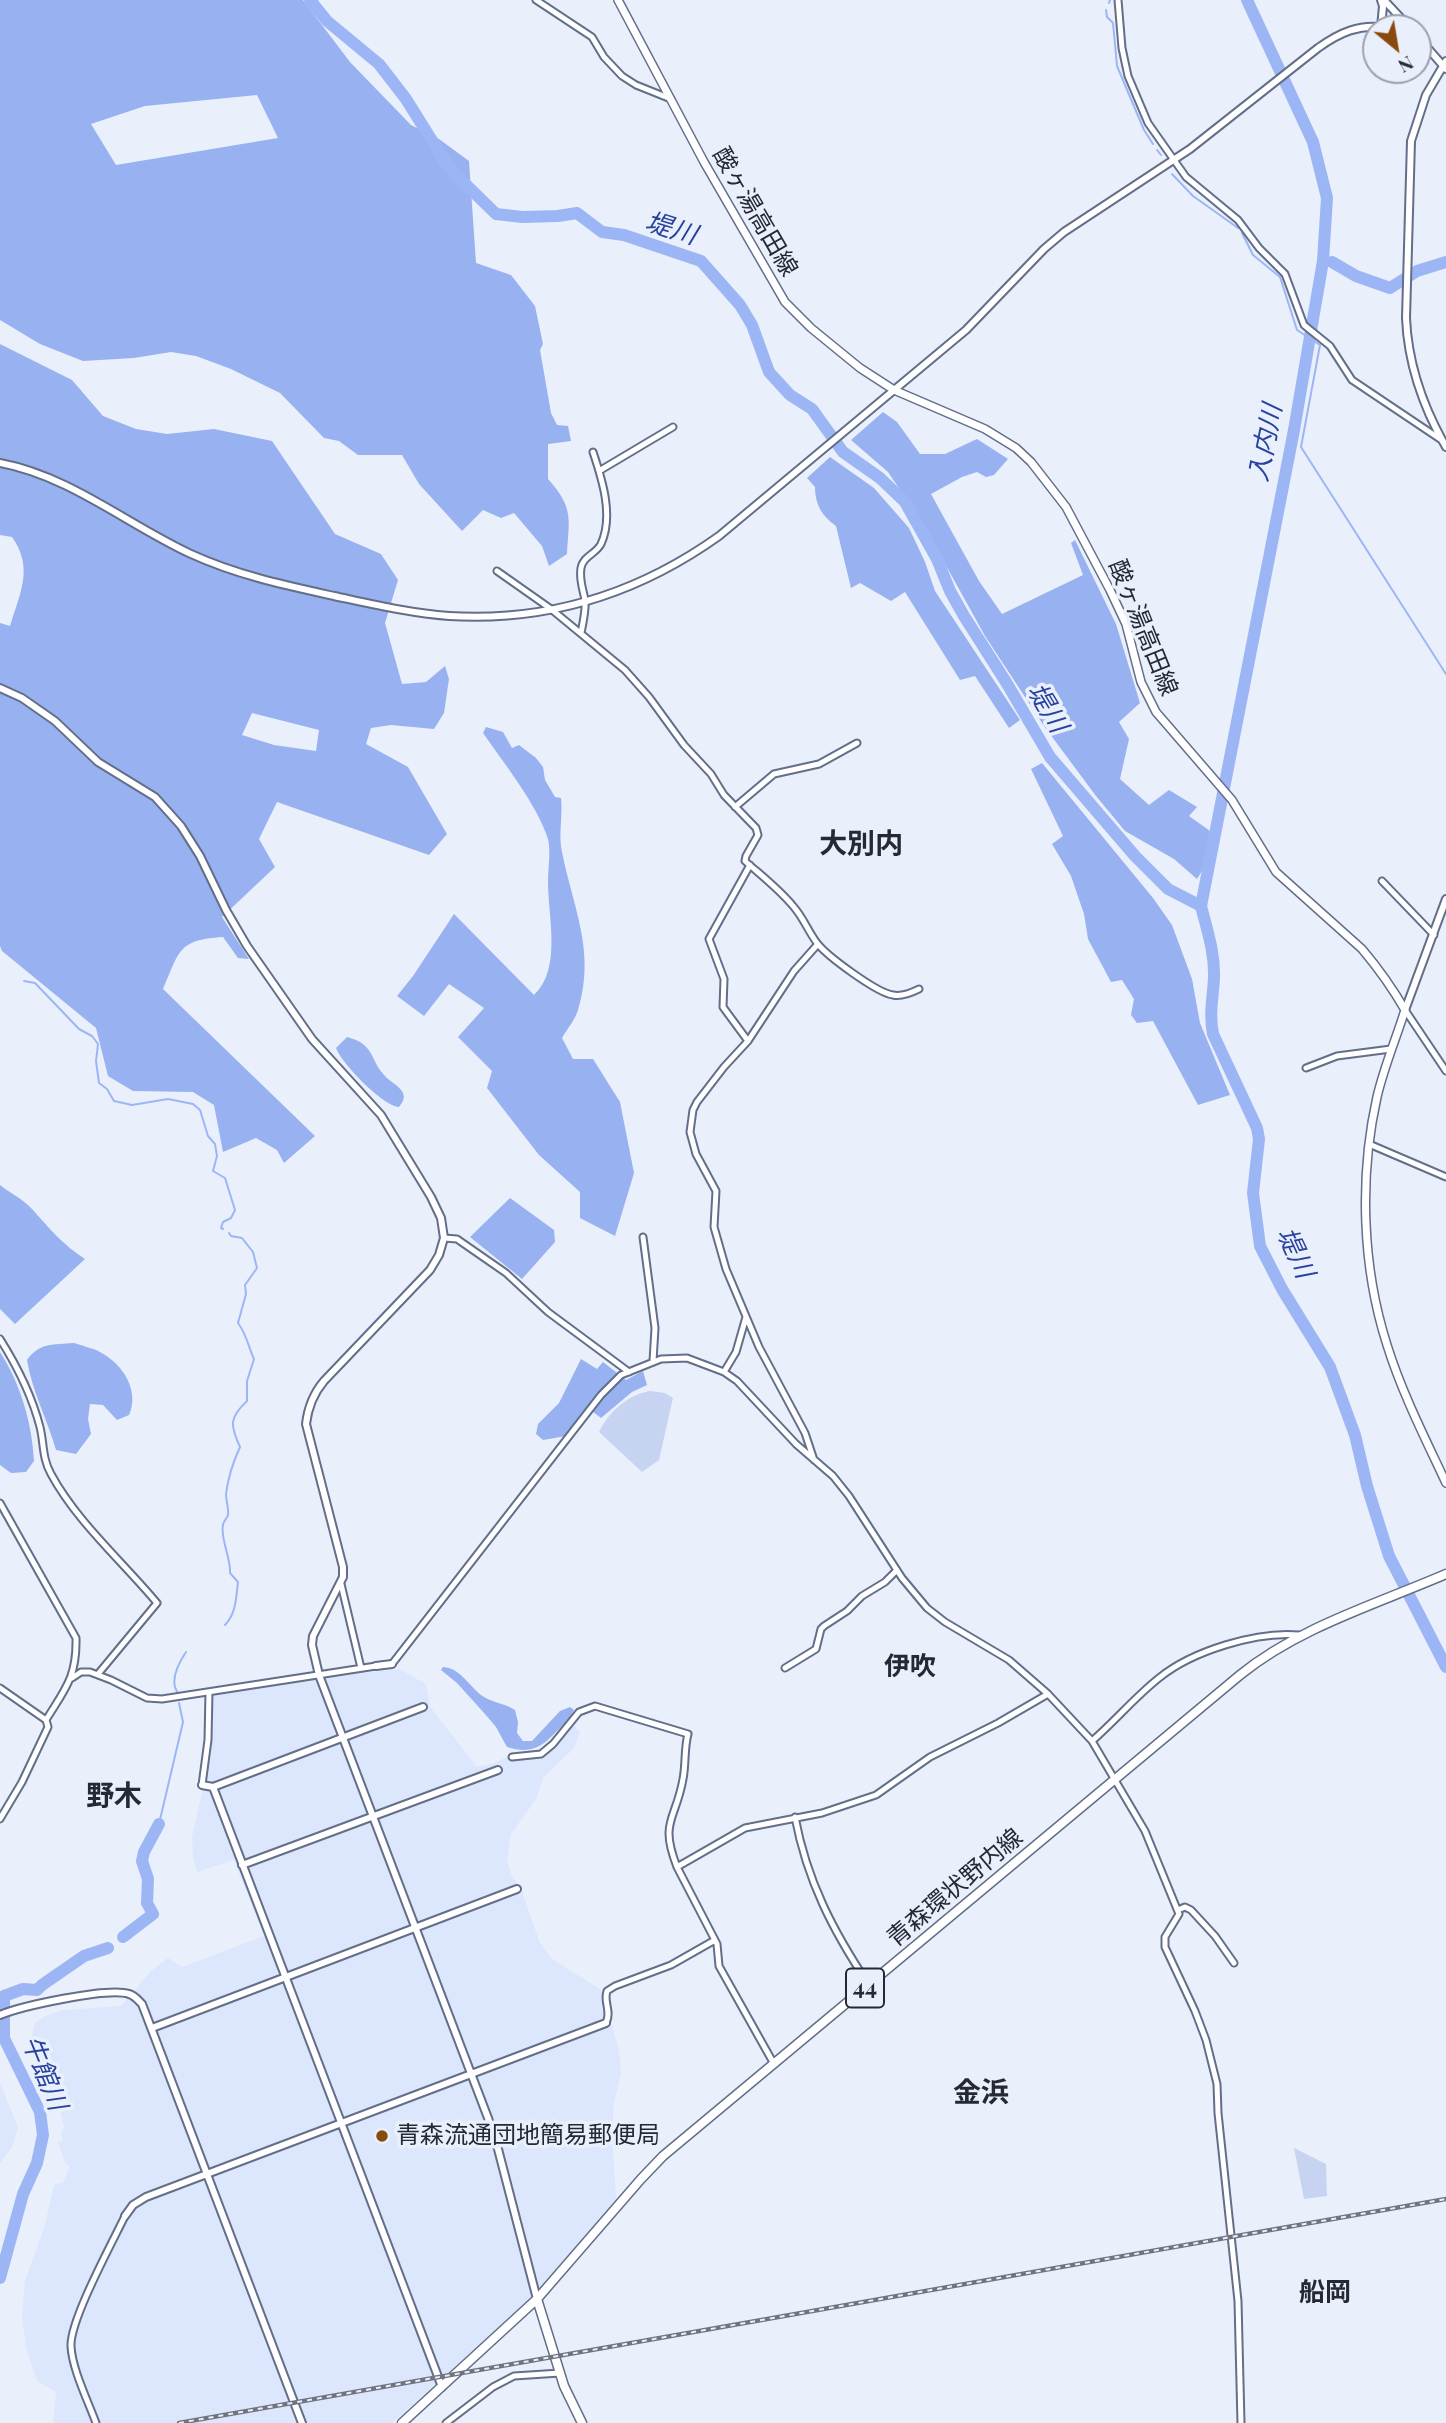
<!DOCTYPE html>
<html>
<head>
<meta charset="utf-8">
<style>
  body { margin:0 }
  #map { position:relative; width:1446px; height:2423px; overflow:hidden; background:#eaeffc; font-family:"Playfair Display",serif }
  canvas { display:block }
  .north { position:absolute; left:1362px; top:14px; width:70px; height:70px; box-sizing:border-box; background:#eaeffc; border:2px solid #9ba0ac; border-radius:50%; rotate:150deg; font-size:19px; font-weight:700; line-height:28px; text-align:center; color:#242934 }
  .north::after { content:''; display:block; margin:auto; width:24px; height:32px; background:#884a0e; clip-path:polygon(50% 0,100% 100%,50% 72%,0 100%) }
</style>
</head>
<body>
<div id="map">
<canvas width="1446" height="2423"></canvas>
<div class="north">N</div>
</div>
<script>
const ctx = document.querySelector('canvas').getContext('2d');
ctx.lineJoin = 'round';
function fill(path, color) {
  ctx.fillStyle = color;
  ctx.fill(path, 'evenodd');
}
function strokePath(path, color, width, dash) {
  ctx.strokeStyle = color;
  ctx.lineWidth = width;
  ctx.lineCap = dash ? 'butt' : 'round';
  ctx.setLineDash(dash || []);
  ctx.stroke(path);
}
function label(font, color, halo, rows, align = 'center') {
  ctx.font = font + ' "Playfair Display","Noto Sans JP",serif';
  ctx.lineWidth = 7;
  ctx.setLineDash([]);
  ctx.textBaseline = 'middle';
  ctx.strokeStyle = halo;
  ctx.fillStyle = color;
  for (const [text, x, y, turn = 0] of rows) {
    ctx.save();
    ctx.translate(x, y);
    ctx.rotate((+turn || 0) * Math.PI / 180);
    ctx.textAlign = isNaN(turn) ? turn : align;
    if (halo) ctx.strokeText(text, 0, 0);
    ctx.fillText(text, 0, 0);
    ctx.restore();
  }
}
fill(new Path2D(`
  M 399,1669 L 426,1684 L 430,1707 L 477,1767 L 493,1764 L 510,1755 L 539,1753 L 573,1724 L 580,1733 L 573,1749 L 543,1778 L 536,1799 L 511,1834 L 507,1860 L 511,1874 L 521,1889 L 540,1943 L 552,1959 L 600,1989 L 603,1994 L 619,2050 L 621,2074 L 614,2102 L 612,2134 L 616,2200 L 526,2303 L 392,2423 L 53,2423 L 56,2392 L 37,2381 L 26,2348 L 22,2315 L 25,2281 L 45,2225 L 53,2189 L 55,2184 L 63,2183 L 70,2166 L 66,2164 L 58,2142 L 63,2140 L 61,2133 L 64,2127 L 60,2110 L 34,2050 L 32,2036 L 35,2023 L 45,2016 L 63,2010 L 121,2006 L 151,1971 L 168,1958 L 182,1967 L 264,1936 L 234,1860 L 197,1872 L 193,1856 L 192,1837 L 210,1758 L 213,1720 L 212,1694 L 284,1682 Z
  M 0,2083 L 18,2127 L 12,2147 L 0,2163 Z`), '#dce6fc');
fill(new Path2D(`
  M 650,1391 L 665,1393 L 673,1398 L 659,1460 L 642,1472 L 599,1432 C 609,1412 627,1395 650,1391 Z
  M 1294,2148 L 1326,2164 L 1327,2196 L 1304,2199 Z`), '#c7d4f1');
fill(new Path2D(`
  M 0,0 L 303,0 L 350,62 L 411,125 L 439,139 L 469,161 L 476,263 L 511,275 L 535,306 L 543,344 L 540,350 L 551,413 L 557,425 L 568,426 L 571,441 L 548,444 L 548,479 C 574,508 569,518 567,554 L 549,566 L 542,546 L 514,513 L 501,518 L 483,510 L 462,531 L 419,484 L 402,455 L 358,455 L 339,441 L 324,438 L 280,393 L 231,369 L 196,356 L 171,352 L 134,358 L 83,361 L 40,344 L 0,320 ZM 257,95 L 278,138 L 116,165 L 91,124 L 145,106 Z
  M 0,344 L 72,380 L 103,416 L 136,429 L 167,434 L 214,429 L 272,441 L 335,534 L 381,554 L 398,580 L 385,623 L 402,684 L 426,682 L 445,666 L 449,679 L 444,713 L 434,729 L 391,725 L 371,728 L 366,744 L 408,767 L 447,834 L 429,855 L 277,802 L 259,839 L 275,867 L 222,917 L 249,959 L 238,958 L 223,937 C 177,940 180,951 163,989 L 315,1136 L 284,1163 L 277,1150 L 256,1138 L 223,1152 L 214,1105 L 193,1092 L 133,1091 L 108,1076 L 96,1028 L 2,951 L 0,946 L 0,623 L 10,626 C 20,593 34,568 12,537 L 0,535 ZM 252,713 L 319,730 L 316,751 L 274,745 L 242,735 Z
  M 883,412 L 897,422 L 920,454 L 945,454 L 977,439 L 1008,459 L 994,475 L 986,477 L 977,472 L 962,477 L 931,494 L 979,581 L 1002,614 L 1083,575 L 1071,543 L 1075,540 L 1116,624 L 1140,703 L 1119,722 L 1129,739 L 1120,779 L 1149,805 L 1169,790 L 1197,807 L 1189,816 L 1210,831 L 1202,871 L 1197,879 L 1174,859 L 1125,831 L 1096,796 L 1044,726 L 985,636 L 923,524 L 888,472 L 851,440 Z
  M 830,457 L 874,488 L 909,528 L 925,562 L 935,591 L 1020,720 L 1009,728 L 975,676 L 960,680 L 905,592 L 891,601 L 860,583 L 851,588 L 836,526 C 822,516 815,505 815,487 L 807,478 Z
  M 486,727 L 503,732 L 512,748 L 519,745 L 536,758 L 543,767 L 545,780 L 555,797 L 561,798 C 563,816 558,835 562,852 C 573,908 596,951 578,1010 C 575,1020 567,1029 562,1038 L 573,1059 L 593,1059 L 620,1102 L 634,1173 L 615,1236 L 580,1218 L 580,1192 L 539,1155 L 487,1088 L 492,1071 L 458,1037 L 484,1008 L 449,984 L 424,1016 L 397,996 L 413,976 L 454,914 L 534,995 C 562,969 548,917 548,882 C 548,869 551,851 548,839 C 538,806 503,762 483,733 Z
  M 1042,763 L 1153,898 L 1172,925 L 1192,979 L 1200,1023 L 1230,1095 L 1198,1105 L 1153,1021 L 1137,1023 L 1131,1015 L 1134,999 L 1122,980 L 1111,982 L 1088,939 L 1084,914 L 1071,876 L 1052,844 L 1063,836 L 1031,769 Z
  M 347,1037 C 375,1044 369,1059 385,1076 C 393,1085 413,1091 399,1107 C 383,1106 342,1064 336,1048 Z
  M 0,1185 C 10,1193 23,1199 32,1209 C 49,1228 63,1245 85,1259 L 15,1324 L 0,1309 Z
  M 510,1198 L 554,1230 L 555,1242 L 522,1279 L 470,1237 Z
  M 74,1343 C 82,1346 93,1348 100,1352 C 123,1364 140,1391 129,1415 L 117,1420 L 103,1405 L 90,1404 L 88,1419 L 91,1434 L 76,1454 L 56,1450 C 47,1419 32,1391 27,1360 C 40,1342 53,1345 74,1343 Z
  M 0,1352 C 21,1385 32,1423 34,1461 L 26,1472 L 11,1473 L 0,1465 Z
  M 581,1359 L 597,1369 L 603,1362 L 626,1380 L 643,1371 L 647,1385 L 632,1392 L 601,1418 L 587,1407 L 566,1436 L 543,1440 L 536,1434 L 538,1424 L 559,1403 Z
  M 443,1667 C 461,1668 470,1688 484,1697 C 494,1703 504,1703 515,1710 L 518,1722 L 517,1733 L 523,1741 L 532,1741 L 560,1711 L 570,1707 L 574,1710 C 569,1719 563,1725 556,1732 C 541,1748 530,1754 507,1747 L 496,1727 L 485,1714 L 457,1683 L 441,1670 Z`), '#97b1f1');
strokePath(new Path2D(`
  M 1109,3 L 1110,0
  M 1106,10 L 1107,17 L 1113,23 L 1117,66 L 1144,130 L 1153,144
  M 1157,150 L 1161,155
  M 1172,174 L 1193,196 L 1238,228
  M 1242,233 L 1253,255 L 1280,277 L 1297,330 L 1320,345 L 1301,447 L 1446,674
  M 24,981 L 35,983 L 79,1029 L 92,1036 L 98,1044 L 96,1061 L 99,1083 L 107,1089 L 114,1101 L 132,1105 L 168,1099 L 193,1104 L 200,1110 L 208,1136 L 215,1144 L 217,1156 L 213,1171 L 225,1178 L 235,1210 L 231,1218 L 223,1222 L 221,1228 L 223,1229
  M 225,1625 C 236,1614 236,1598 238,1582 L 230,1573 C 231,1557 220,1539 223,1525 C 223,1521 227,1519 228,1515 C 229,1509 226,1501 226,1494 C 228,1478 234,1460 240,1447 C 230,1425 229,1418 247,1401 L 247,1381 L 254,1359 C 248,1346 247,1335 238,1323 L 246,1294 L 245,1285 L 257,1268 L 253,1252 L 242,1238 L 231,1236 L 229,1233
  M 178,1693 C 169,1681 178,1664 186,1652
  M 159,1824 L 183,1722 L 179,1703`), '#9cb6f5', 2);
strokePath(new Path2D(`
  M 310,0 L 327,21 L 379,64 L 406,99 L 449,168 L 496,214 L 522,217 L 558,216 L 577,213 L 602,232 L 624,235 L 701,261 L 740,305 L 752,325 L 769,372 L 790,395 L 812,409 L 843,452 L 880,478 L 905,502 L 937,559 L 950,591 L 964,616 L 1006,682 L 1050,757 L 1135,856 L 1168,889 L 1201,906 C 1207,930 1215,953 1214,978 C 1213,997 1209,1014 1213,1034 L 1257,1128 L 1259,1139 L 1253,1193 L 1260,1246 L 1282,1289 L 1330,1367 L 1355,1435 L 1367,1486 L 1389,1556 L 1446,1667
  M 1332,262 L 1356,276 L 1390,288 L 1417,271 L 1446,262
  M 1201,906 L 1294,430 L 1323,261 L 1327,198 L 1313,142 L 1247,0
  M 123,1937 L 153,1914 L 147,1903 L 148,1879 L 142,1861 L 144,1852 L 159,1824
  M 0,2278 L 23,2194 L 37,2163 L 43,2135 L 40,2112 L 4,2038 L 4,1996 L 23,1989 L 37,1990 L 42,1985 L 84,1956 L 108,1948`), '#9cb6f5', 12);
const minor = new Path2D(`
  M 536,0 L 592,37 L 604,57 L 622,76 L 636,85 L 671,99
  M 1118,0 L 1122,48 L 1128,76 L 1148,123 L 1174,160 L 1186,177 L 1238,220 L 1259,248 L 1285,274 L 1304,325 L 1330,346 L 1352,380 L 1440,439
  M 599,471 L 673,427
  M 497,571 L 551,609 L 625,670 L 649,697 L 684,745 L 711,774 L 724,795 L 756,828 L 758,835 L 746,856 L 745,861 C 762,876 779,889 793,906 C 803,917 808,931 817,943 C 827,956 877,993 893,995 C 902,997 911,993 919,989
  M 581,633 C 583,622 586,611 585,600 C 583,589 579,580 581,568 C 583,556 596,554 601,544 C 614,516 602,479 593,452
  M 735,807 L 774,774 L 819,764 L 857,743
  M 1382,881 L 1434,935
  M 1405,1010 L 1446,1071
  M 748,1041 L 723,1007 L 724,979 L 709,939 L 750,865
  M 1306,1068 L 1337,1056 L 1391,1049
  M 1369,1144 L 1446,1177
  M 643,1237 L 655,1328 L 653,1361
  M 444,1238 L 457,1239 L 506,1273 L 548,1312 L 629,1372
  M 0,1339 C 17,1366 32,1396 40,1427 C 44,1443 42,1458 51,1474 C 77,1522 122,1561 157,1603 L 98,1674
  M 724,1372 L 736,1352 L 746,1317
  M 814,1460 L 805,1433 L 759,1347 L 726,1269 L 714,1227 L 716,1191 L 696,1154 L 690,1132 L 693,1110 L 697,1102 L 724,1067 L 748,1041 L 794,971 L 818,944
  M 0,1503 L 76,1638 C 77,1677 65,1689 46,1720 L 48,1727 L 22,1782 L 0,1819
  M 341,1584 L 361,1668
  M 392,1664 L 601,1395 L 621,1375 L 661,1359 L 687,1358 L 724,1372 L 737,1381 L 796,1444 L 833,1476 L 849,1496 L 902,1578 L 927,1608 L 945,1622 L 1009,1660 L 1048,1694 L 1092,1741 L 1145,1831 L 1179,1914 L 1165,1937 L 1165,1947 L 1195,2011 L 1206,2040 L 1217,2084 L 1218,2113 L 1238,2301 L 1241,2423
  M 785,1668 L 816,1649 L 821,1629 L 824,1626 L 847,1611 L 862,1596 L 885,1582 L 897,1570
  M 72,1678 L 81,1672 L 90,1672 L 111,1680 L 147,1698 L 162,1699 L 376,1666
  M 0,1688 L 46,1720
  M 1092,1741 C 1115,1721 1135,1697 1159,1678 C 1192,1651 1257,1631 1299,1635
  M 512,1757 L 541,1754 L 553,1744 L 579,1712 L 595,1706 L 688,1734 C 684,1749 686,1764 683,1779 C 676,1820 659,1821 677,1867 L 745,1828 L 822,1813 L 876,1795 L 930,1757 L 998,1723 L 1048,1694
  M 202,1785 L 208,1740 L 209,1692
  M 795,1817 C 807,1881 833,1931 869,1985
  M 677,1867 L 717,1944 L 719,1966 L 774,2064
  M 1178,1910 L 1185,1907 L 1191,1910 L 1215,1936 L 1234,1963
  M 606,2023 C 612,2011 603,2002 607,1991 L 615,1986 L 671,1965 L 715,1940
  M 96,2423 C 88,2401 72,2369 71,2346 C 70,2320 112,2243 125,2216
  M 446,2423 L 493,2387 L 514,2376 L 560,2373`);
const tertiary = new Path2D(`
  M 1381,0 L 1383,6 L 1381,27
  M 1384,0 L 1410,28
  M 1418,37 L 1446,69
  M 1446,61 L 1426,95 L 1411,141 L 1406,318 C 1408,364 1423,407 1446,447
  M 0,463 C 70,476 128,525 191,554 C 237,575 284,585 334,596 C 372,604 410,613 449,616 C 549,622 639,593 719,536 L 966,330 L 1044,249 L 1064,232 L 1190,149 L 1318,48 C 1339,33 1360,23 1386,28
  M 0,688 L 22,698 L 55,721 L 98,762 L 155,797 L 181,826 L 200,856 L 226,910 L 247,946 L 312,1039 L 381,1115 L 431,1197 L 441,1218 L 444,1238 L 439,1255 L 430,1270 L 324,1381 C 313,1394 308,1407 306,1424 L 343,1567 L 343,1577 L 313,1636 L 312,1645 L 319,1675 L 488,2118 L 498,2149 L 537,2299
  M 1405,1010 L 1446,899
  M 376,1666 L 392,1664
  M 202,1785 L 213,1787 L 442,2387
  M 213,1787 L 423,1707
  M 242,1865 L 498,1770
  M 0,2015 C 22,2006 108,1987 129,1994 C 134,1995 138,2000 142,2004 L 302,2423
  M 152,2028 L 517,1889
  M 125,2216 L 133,2205 L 146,2197 L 606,2023`);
const secondary = new Path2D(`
  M 618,0 L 704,162 L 785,302 L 811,328 L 860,368 L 894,390 L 985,429 L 1016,448 L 1031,462 L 1066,507 L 1110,590 L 1126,624 L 1141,682 L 1156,712 L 1232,800 L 1276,872 L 1362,949 C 1378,968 1393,989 1405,1010 C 1396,1039 1384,1067 1377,1097 C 1359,1177 1362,1267 1387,1345 C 1402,1393 1425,1438 1446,1483`);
const primary = new Path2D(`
  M 537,2299 L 564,2386 L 582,2423
  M 402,2423 L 537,2299 L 641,2179 L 663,2156 L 1240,1675 C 1299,1627 1377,1604 1446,1574`);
strokePath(minor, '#636e88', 9);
strokePath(tertiary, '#636e88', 10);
strokePath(secondary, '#636e88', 10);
strokePath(primary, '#636e88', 11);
strokePath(minor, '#fff', 5);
strokePath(tertiary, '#fff', 6);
strokePath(secondary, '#fff', 7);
strokePath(primary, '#fff', 8);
const rail = new Path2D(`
  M 179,2423 L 1446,2199`);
strokePath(rail, '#6f747f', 4.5);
strokePath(rail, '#eaeffc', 2, [5]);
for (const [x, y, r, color] of [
  [382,2136,7,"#884a0e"]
]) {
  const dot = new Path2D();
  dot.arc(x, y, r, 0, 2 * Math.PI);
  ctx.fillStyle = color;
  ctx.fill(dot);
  strokePath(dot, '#eaeffc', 2.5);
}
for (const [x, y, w] of [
  [865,1988,38]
]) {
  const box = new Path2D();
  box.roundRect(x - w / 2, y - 19.5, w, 39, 5);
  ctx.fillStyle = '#eaeffc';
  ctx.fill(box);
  strokePath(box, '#242934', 2);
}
label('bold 23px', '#242934', null, [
  ["44",865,1988]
]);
label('24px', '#242934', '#eaeffc', [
  ["酸ヶ湯高田線",755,212,60],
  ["酸ヶ湯高田線",1143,628,68],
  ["青森環状野内線",955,1888,-40]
]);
label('24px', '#242934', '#eaeffc', [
  ["青森流通団地簡易郵便局",396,2136]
], 'left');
label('italic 26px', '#28439d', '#eaeffc', [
  ["堤川",671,229,17],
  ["入内川",1266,443,-79],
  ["堤川",1047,708,59],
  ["堤川",1295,1253,65],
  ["牛館川",44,2073,68]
]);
label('bold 26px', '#242934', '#eaeffc', [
  ["伊吹",910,1667],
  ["船岡",1325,2293]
]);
label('bold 28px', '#242934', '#eaeffc', [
  ["大別内",861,844],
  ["野木",114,1796],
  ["金浜",981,2093]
]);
</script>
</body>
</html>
